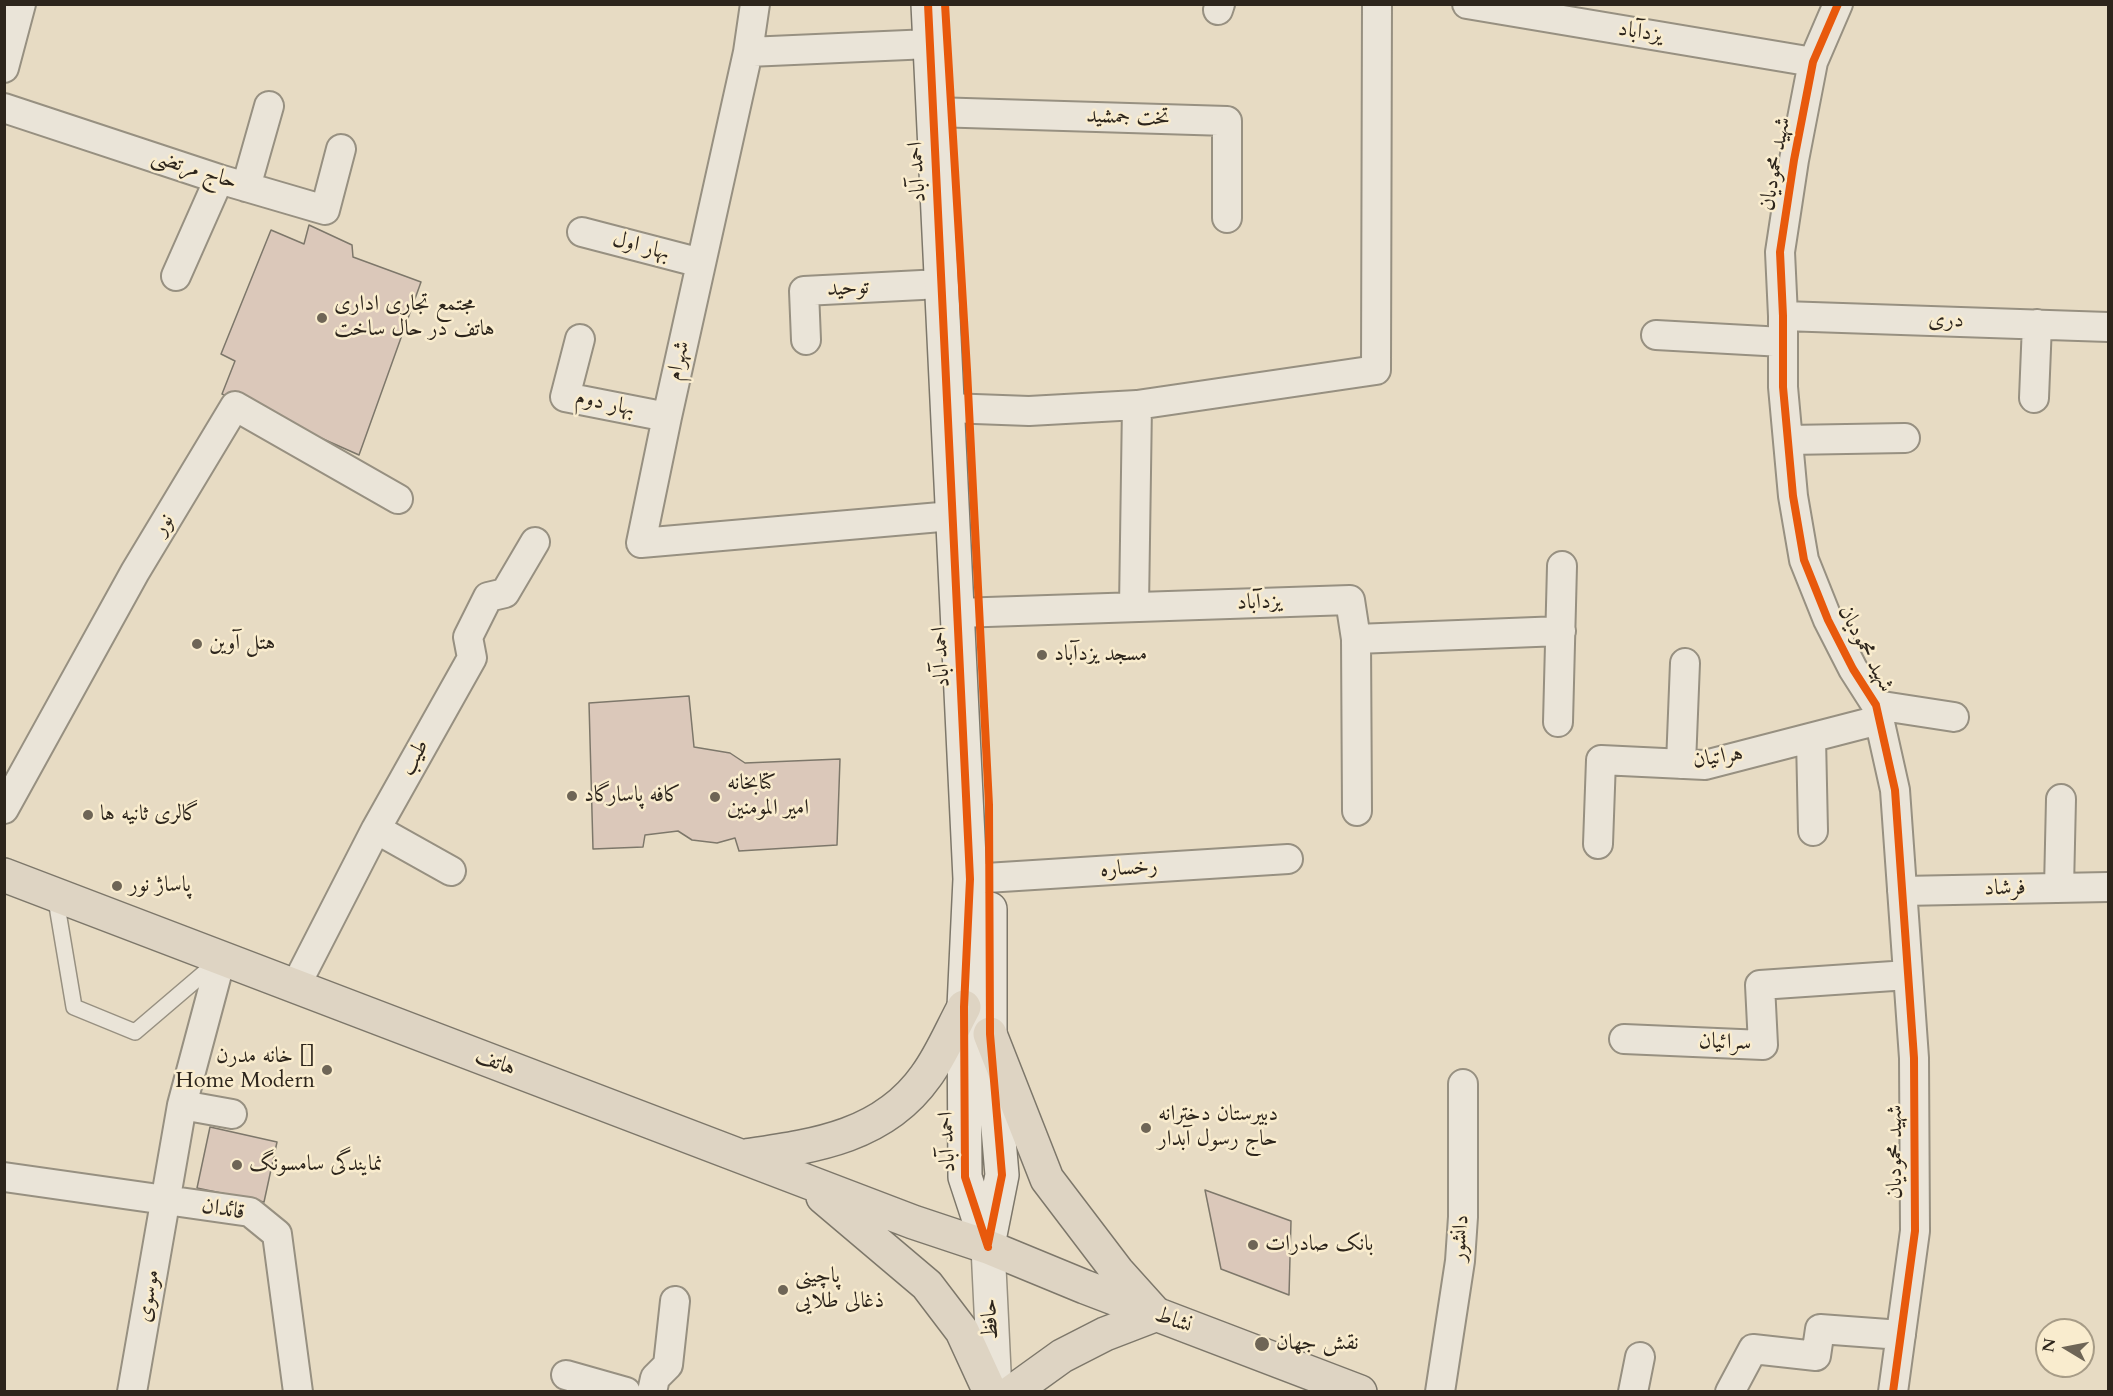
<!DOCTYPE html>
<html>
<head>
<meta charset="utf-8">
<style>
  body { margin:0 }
  #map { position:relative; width:2113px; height:1396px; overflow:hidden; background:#e7dbc3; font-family:Cardo,serif }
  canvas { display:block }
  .frame { position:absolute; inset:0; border:6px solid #2d251c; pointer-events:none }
  .north { position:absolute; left:2035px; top:1318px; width:60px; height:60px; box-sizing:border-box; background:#f9ecce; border:2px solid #a79c87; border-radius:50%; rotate:280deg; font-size:16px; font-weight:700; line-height:24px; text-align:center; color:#2d251c }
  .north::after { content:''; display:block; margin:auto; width:21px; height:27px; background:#6e6556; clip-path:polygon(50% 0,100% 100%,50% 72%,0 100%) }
</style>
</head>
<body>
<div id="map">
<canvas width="2113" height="1396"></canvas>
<div class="frame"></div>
<div class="north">N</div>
</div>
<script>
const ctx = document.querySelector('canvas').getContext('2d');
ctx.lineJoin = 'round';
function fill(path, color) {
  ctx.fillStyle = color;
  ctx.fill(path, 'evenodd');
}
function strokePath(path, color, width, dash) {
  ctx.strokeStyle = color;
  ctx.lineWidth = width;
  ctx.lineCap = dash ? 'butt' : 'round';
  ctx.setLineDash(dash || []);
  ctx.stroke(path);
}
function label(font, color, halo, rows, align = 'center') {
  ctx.font = font + ' Cardo,Amiri,serif';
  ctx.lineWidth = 5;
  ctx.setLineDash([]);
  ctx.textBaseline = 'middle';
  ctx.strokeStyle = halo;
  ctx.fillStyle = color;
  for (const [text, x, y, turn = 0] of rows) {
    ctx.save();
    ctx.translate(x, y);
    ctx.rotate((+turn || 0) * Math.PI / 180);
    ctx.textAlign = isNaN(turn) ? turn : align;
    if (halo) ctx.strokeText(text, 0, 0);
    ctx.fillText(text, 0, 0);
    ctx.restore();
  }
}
const building = new Path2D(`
  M 309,225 L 352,245 L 353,257 L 421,282 L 359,455 L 222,394 L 235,361 L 221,354 L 271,230 L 304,244 Z
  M 689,696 L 694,747 L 730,753 L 745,763 L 840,759 L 837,845 L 739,851 L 735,838 L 717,843 L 692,840 L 678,831 L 645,835 L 643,847 L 593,849 L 589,703 Z
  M 210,1127 L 277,1142 L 264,1202 L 197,1188 Z
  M 1205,1190 L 1291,1221 L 1289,1295 L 1221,1269 Z`);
fill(building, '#dbc8ba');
strokePath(building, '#7d776a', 1.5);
const service = new Path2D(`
  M 55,894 L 74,1007 L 135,1032 L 217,962`);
const minor = new Path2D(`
  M 755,4 L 748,52 L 667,417 L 641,543 L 952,516
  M 1467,4 L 1813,62
  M 1838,4 L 1813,62 L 1794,160 L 1780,252 L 1783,316 L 1783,387 L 1793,496 L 1804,560 L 1828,620 L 1853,669 L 1876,705 L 1895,790 L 1914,1058 L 1915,1231 L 1893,1392
  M 1218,10 L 1220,4
  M 748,52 L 930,44
  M 4,68 L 21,4
  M 4,108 L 219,179 L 325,210 L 341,149
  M 933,112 L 1227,121 L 1227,218
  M 246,187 L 269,106
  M 582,232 L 701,263
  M 176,276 L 219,179
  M 1783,316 L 2108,327
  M 1656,335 L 1783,342
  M 580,339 L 565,397 L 667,417
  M 806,340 L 804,291 L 941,284
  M 2034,398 L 2037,324
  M 948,408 L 1029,411 L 1137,405 L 1376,370 L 1377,4
  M 1788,440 L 1905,438
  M 1134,607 L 1137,405
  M 957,613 L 1350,600 L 1356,639 L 1357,811
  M 1356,639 L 1561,631
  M 1876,705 L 1954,717
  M 1558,722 L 1562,566
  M 1811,738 L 1813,831
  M 1681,764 L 1685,663
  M 4,809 L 135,572 L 235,406 L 398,499
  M 376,829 L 451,871
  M 1598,844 L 1601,760 L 1705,765 L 1879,720
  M 970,879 L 1288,859
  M 2059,888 L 2061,799
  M 1902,891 L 2108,887
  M 295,987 L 376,829 L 472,658 L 468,637 L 488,597 L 505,593 L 535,542
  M 1624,1039 L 1763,1045 L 1760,985 L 1908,975
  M 182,1105 L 232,1114
  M 4,1177 L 250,1212 L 277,1234 L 298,1392
  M 566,1375 L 626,1392
  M 132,1392 L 182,1105 L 221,959
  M 652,1392 L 655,1378 L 668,1365 L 675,1301
  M 1440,1392 L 1460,1261 L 1463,1217 L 1463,1084
  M 1633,1392 L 1640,1357
  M 1730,1392 L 1753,1349 L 1816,1356 L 1820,1329 L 1901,1335`);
const tertiary = new Path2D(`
  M 988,1247 L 995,1392`);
const secondary = new Path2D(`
  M 928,4 L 970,879 L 964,1007 L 965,1177 L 988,1247
  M 988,1245 L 1002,1175 L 990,1034 L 990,909`);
const primary = new Path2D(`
  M 4,875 L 913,1222 L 988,1247 L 1085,1287 L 1360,1392
  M 990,1034 L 1047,1179 L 1117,1271 L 1153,1311
  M 746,1156 C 814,1146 883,1137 926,1076 C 941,1056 952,1029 964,1007
  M 823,1197 L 927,1285 L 962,1331 L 990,1392
  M 1012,1392 L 1062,1356 L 1105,1334 L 1157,1314`);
strokePath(service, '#979081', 18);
strokePath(minor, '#979081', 32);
strokePath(tertiary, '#979081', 36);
strokePath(secondary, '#7d776a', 36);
strokePath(primary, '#7d776a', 36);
strokePath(service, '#eae4d8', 15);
strokePath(minor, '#eae4d8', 28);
strokePath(tertiary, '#eae4d8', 33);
strokePath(secondary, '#eae4d8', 33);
strokePath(primary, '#ded4c3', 33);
strokePath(new Path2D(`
  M 928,4 L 970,879 L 964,1007 L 965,1177 L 988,1247
  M 945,4 L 967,370 L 989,805 L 990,1034 L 1002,1175 L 988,1244
  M 1838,4 L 1813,62 L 1794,160 L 1780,252 L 1783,316 L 1783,387 L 1793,496 L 1804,560 L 1828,620 L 1853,669 L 1876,705 L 1895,790 L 1914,1058 L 1915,1231 L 1893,1392`), '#e8590c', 8);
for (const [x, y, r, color] of [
  [322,318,6,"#6e6556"],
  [197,644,6,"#6e6556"],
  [1042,655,6,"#6e6556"],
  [572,796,6,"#6e6556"],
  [715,797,6,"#6e6556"],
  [88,815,6,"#6e6556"],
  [117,886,6,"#6e6556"],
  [327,1070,6,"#6e6556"],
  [1146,1128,6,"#6e6556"],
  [237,1165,6,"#6e6556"],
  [1253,1245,6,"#6e6556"],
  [783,1290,6,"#6e6556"],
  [1262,1344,8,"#6e6556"]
]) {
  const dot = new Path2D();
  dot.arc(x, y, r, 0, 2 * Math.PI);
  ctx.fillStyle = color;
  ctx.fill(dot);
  strokePath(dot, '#f9ecce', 2);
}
label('22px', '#2d251c', '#f9ecce', [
  ["یزدآباد",1640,33,9],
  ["تخت جمشید",1128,118,2],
  ["شهید محمودیان",1776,164,-80],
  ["حاج مرتضی",194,170,18],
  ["احمد آباد",918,172,-93],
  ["بهار اول",641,247,15],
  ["توحید",848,289,-3],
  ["دری",1946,321,2],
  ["شهرام",679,361,-77],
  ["بهار دوم",605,404,12],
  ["نور",164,525,-59],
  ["یزدآباد",1259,603,-2],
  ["شهید محمودیان",1865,649,62],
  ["احمد آباد",942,657,-93],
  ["طیب",415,758,-61],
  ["هراتیان",1718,758,-9],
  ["رخساره",1129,869,-4],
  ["فرشاد",2005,889,-1],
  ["سرائیان",1725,1043,2],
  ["هاتف",495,1063,21],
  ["احمد آباد",948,1142,-92],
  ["شهید محمودیان",1896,1152,-90],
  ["قائدان",223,1210,10],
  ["دانشور",1461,1238,-86],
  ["موسوی",149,1296,-80],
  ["حافظ",991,1319,-93],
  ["نشاط",1173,1321,21]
]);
label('22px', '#2d251c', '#f9ecce', [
  ["مجتمع تجاری اداری",334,305],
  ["هاتف در حال ساخت",334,330],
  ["هتل آوین",209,644],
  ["مسجد یزدآباد",1054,655],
  ["کتابخانه",727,784],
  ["امیر المومنین",727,809],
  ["کافه پاسارگاد",584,796],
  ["گالری ثانیه ها",100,815],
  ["پاساژ نور",129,886],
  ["خانه مدرن []",315,1057,"right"],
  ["Home Modern",315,1082,"right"],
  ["دبیرستان دخترانه",1158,1115],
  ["حاج رسول آبدار",1158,1140],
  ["نمایندگی سامسونگ",249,1165],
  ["بانک صادرات",1265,1245],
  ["پاچینی",795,1277],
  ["ذغالی طلایی",795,1302],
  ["نقش جهان",1276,1344]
], 'left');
</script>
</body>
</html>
